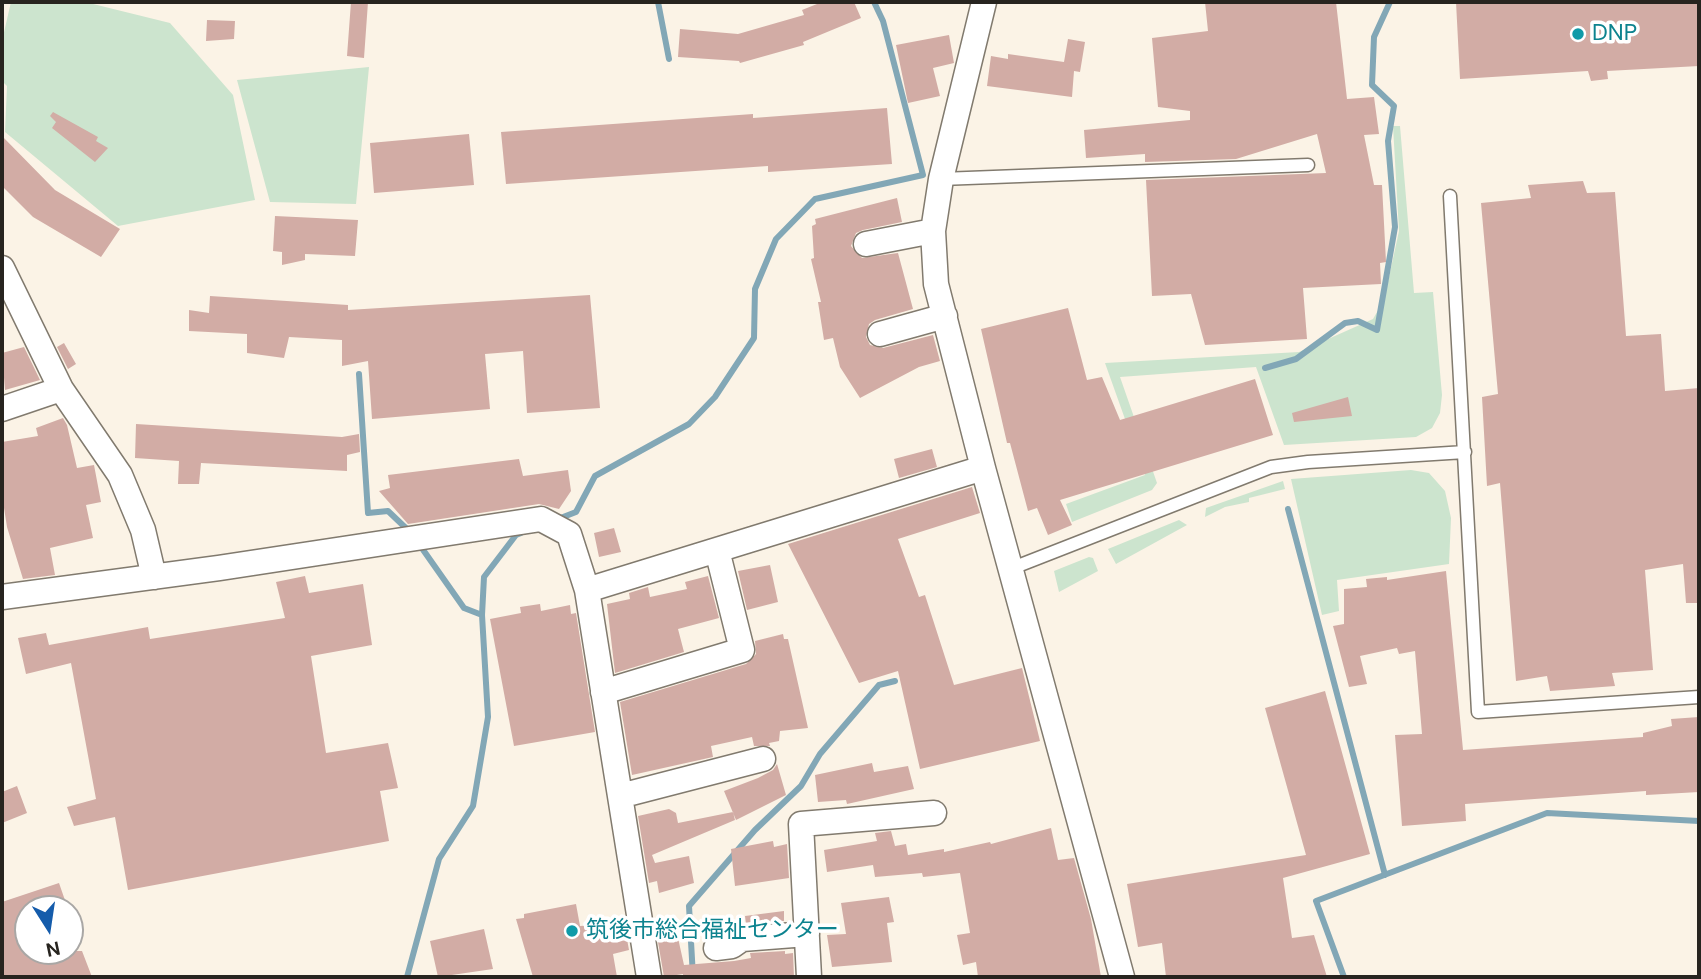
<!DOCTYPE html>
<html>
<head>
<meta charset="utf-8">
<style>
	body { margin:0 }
	#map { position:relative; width:1701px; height:979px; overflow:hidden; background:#fbf3e6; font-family:"DM Sans",sans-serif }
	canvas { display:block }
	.frame { position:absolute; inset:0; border:4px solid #27241f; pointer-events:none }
	.north { position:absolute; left:14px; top:895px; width:70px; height:70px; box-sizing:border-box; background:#fff; border:2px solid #a9a7a5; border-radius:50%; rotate:168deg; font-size:19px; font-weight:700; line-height:28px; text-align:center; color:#27241f }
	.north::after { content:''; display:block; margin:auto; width:24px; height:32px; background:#155cab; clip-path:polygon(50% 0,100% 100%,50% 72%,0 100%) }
</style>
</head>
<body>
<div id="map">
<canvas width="1701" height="979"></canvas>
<div class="frame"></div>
<div class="north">N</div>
</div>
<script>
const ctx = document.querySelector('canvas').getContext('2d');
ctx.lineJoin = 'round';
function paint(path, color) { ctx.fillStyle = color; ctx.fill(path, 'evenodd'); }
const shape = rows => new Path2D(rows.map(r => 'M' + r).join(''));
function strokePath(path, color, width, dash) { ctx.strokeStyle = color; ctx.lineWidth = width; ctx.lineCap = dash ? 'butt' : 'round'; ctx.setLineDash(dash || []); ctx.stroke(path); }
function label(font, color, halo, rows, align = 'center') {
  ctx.font = font + ' "DM Sans","Noto Sans JP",sans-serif'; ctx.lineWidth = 7; ctx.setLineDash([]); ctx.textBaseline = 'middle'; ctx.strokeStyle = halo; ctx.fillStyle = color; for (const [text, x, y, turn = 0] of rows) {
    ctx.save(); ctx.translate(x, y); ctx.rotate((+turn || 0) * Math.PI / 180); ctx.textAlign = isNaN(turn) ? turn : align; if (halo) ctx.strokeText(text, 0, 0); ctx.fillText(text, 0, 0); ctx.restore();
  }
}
const green = shape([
	[11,2,85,2,170,23,233,95,255,200,118,226,5,132,7,86,2,81,2,41],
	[369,67,356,204,270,202,237,80],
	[1393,126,1400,126,1414,293,1433,292,1442,395,1440,413,1432,428,1416,437,1284,445,1256,367,1120,377,1157,483,1152,490,1072,522,1066,504,1145,475,1105,363,1299,352,1373,319,1384,300,1399,231],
	[1411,470,1429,473,1445,491,1451,518,1449,564,1337,580,1339,611,1322,615,1291,479],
	[1283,481,1285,489,1249,498,1249,502,1225,507,1205,517,1206,508],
	[1179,520,1187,525,1116,564,1108,549],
	[1089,557,1093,558,1098,571,1059,592,1054,571]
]);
const stream = shape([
	[658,2,669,59],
	[1265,368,1296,359,1345,323,1358,321,1377,330,1395,227,1388,141,1394,106,1372,85,1374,37,1390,2],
	[359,374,368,513,388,511,410,532],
	[1288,509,1385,875],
	[558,519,576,512,595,476,689,424,715,397,754,338,755,289,776,239,815,199,923,175,883,21,874,2],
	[419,544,464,608,482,615],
	[407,977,439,859,473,806,488,717,482,615,484,577,516,535,521,533],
	[693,977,689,906,755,830,801,786,820,754,879,685,895,681],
	[1344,977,1316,901,1547,813,1699,821]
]);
const building = shape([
	[351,2,368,2,364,58,347,56],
	[822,2,854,2,861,18,803,42,804,45,740,63,739,61,678,57,680,29,738,34,804,15,802,10],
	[1205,2,1336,2,1347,99,1374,97,1379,134,1364,135,1374,185,1382,185,1386,262,1380,263,1381,284,1303,288,1307,339,1205,345,1191,294,1152,296,1146,180,1326,173,1317,134,1236,159,1145,162,1145,154,1086,158,1084,130,1190,120,1190,111,1158,107,1152,38,1208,31],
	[1456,2,1699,2,1699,66,1607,71,1608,79,1591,81,1588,71,1460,79],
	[207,20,235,21,234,39,206,41],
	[949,35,954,63,933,68,940,96,908,103,896,45],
	[1068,39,1085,42,1080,72,1074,71,1072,97,987,86,991,56,1008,59,1008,54,1064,62],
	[887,108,892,164,768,172,768,166,506,184,501,132,753,114,753,118],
	[53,112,98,137,96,141,108,148,95,162,52,128,56,122,50,116],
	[469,134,474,185,374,193,370,143],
	[2,136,55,190,120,229,101,257,33,217,2,186],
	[1583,181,1587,193,1615,192,1626,336,1661,334,1665,391,1699,388,1699,603,1686,603,1683,564,1645,570,1653,670,1612,673,1615,686,1550,691,1547,676,1516,681,1500,483,1487,486,1482,397,1498,394,1481,203,1531,198,1528,185],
	[897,198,902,222,863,230,856,233,851,246,862,258,898,253,913,309,875,320,869,324,866,337,870,345,883,348,933,335,940,361,919,367,860,398,840,367,833,338,824,340,818,302,821,302,811,259,814,258,812,226,816,224,815,219],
	[275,216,358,220,355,256,305,254,305,260,282,265,282,252,273,251],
	[590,295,600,408,527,413,523,351,485,354,490,409,372,419,368,361,342,366,342,340,289,337,284,358,247,353,247,334,189,331,189,310,209,313,210,296,348,305,348,310],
	[1068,308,1087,380,1102,377,1120,420,1255,379,1273,435,1060,500,1072,525,1048,535,1037,508,1028,511,1010,443,1007,443,981,329],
	[64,343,76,364,68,369,57,347],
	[24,347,40,380,5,390,2,353],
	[1348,397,1352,416,1294,422,1292,413],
	[63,418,67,425,77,468,94,465,101,502,86,505,93,538,50,548,55,575,23,579,7,527,2,495,2,442,38,436,36,428],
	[136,424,342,437,359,434,360,452,347,455,347,471,201,463,199,484,178,484,179,461,135,458],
	[932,449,937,467,899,478,894,459],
	[519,459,523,476,568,470,571,491,559,509,539,504,408,524,379,491,390,488,388,475],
	[972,487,980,513,898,539,919,597,925,595,954,685,1022,668,1040,741,920,769,898,671,859,683,788,544],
	[614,528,621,552,599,557,594,533],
	[770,565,778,602,747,610,738,571],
	[1446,571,1463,750,1643,737,1643,733,1672,726,1671,719,1699,717,1699,792,1646,795,1646,791,1465,804,1466,821,1402,826,1395,735,1422,734,1415,651,1399,654,1397,648,1360,656,1367,684,1349,687,1333,626,1344,624,1344,589,1367,587,1366,579,1387,577,1387,580],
	[305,576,309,593,363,584,372,645,311,656,326,753,388,743,398,788,380,791,389,841,128,890,115,817,74,826,67,807,96,799,71,663,26,674,18,638,46,633,49,645,148,627,150,639,285,618,276,582],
	[708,576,719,618,678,629,684,652,615,673,607,604,630,599,629,593,648,587,650,597,687,589,685,582],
	[540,604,541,611,570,605,571,614,576,613,595,732,514,746,490,619,521,613,520,607],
	[783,634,784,639,788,639,808,728,780,731,779,741,769,743,770,746,754,746,752,737,711,746,713,757,632,775,620,702,746,664,756,654,755,641],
	[1325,691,1370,854,1283,878,1292,938,1314,935,1327,977,1166,977,1162,943,1138,947,1127,884,1306,855,1265,708],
	[872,763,874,772,908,766,914,789,847,804,846,800,818,802,815,775],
	[777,764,786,795,736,820,724,791,758,778,773,770],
	[17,786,27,813,2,823,2,792],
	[669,809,676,813,678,823,733,812,735,820,652,855,655,863,689,856,694,883,659,893,657,881,649,883,638,816],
	[1051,828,1058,860,1074,858,1091,919,1101,977,978,977,976,962,963,965,957,935,970,933,960,873,923,877,922,873,875,877,873,865,827,872,824,850,877,841,875,833,891,831,895,846,906,844,908,855,944,849,944,852,990,842,991,844],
	[773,841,774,847,787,844,789,878,735,886,731,849],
	[59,883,68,909,28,909,28,951,82,951,92,977,2,977,2,902],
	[889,897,894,922,887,923,892,962,832,967,827,935,846,934,841,903],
	[576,904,580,926,624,923,629,950,613,954,617,977,533,977,516,919,524,918,524,914],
	[784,911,784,921,746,924,745,916],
	[484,929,493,969,438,977,430,941],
	[678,938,684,965,734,961,751,958,750,953,785,951,785,954,793,953,794,977,683,977,683,974,664,977,658,942]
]);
const service = shape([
	[941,179,1308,165],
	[1450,196,1478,712,1699,697],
	[1010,569,1271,467,1308,462,1465,452]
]);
const minor = shape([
	[984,2,941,179,933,231,936,284,983,468,1122,977],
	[866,244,933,231],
	[2,268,61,389,120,475,143,530,154,577],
	[880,334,945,316],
	[2,409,61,389],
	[587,590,983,468],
	[2,597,219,568,541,519,569,534,587,590,649,977],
	[603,692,742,650,717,550],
	[620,796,763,759],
	[716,948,732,946,742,939,807,934],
	[809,977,801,824,934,813]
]);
const markers = [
	[1578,34,7,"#0f9aa8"],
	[572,931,7,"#0f9aa8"]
];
const cultureNames = [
	["DNP",1592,34],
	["筑後市総合福祉センター",586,931]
];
paint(green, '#cce4ce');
strokePath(stream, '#82a7b6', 6);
paint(building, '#d2aca5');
strokePath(service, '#817a6e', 15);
strokePath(minor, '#817a6e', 27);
strokePath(service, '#fff', 12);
strokePath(minor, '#fff', 24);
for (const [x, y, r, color] of markers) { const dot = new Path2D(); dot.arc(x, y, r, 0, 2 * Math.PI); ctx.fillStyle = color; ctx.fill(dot); strokePath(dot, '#fff', 2.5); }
label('23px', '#0d838f', '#fff', cultureNames, 'left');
</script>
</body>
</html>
